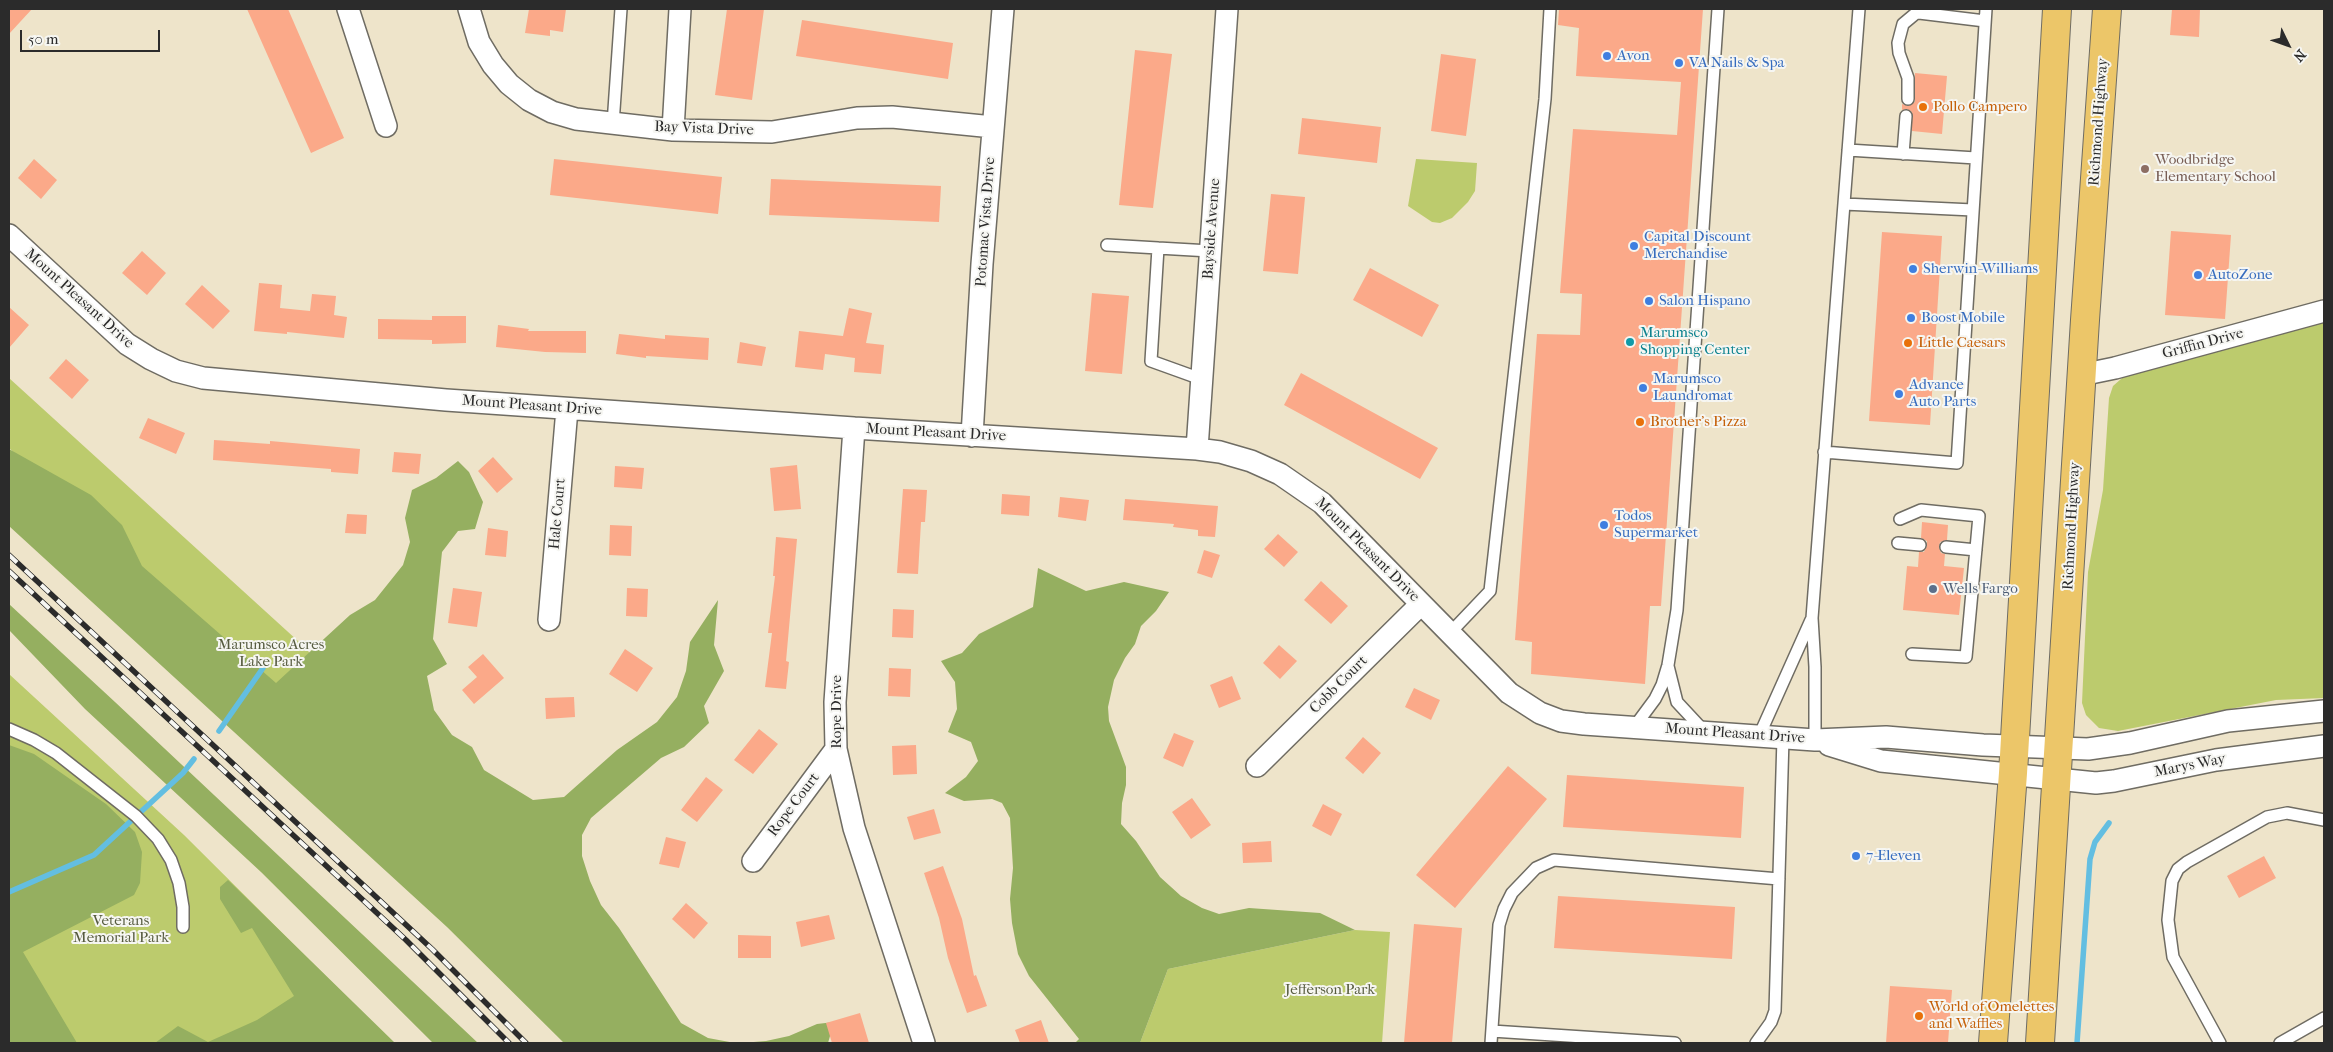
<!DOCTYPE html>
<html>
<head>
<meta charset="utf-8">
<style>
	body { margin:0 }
	#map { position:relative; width:2333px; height:1052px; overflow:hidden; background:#eee4ca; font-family:"IM FELL French Canon",serif }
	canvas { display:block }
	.frame { position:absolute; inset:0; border:10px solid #2b2b2b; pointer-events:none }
	.north { position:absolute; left:2263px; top:20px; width:50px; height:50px; -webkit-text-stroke:4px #f6f6f2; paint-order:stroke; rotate:132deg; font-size:14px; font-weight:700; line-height:20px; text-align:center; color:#2b2b2b }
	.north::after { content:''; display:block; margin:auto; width:18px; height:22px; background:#2b2b2b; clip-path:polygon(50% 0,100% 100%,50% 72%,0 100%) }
	.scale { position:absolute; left:20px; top:30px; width:140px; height:22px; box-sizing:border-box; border:2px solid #2b2b2b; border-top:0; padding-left:6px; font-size:15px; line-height:18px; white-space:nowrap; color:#2b2b2b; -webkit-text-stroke:4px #f6f6f2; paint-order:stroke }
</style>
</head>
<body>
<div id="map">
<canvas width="2333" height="1052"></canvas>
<div class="frame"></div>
<div class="north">N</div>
<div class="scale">50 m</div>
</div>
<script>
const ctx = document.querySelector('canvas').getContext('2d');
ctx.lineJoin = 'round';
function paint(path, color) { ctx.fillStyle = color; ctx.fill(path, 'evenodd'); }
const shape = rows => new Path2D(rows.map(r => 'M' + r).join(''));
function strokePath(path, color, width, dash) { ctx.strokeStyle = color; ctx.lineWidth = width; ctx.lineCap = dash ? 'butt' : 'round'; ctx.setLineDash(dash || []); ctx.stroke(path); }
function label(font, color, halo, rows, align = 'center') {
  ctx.font = font + ' "IM FELL French Canon",serif'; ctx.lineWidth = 4; ctx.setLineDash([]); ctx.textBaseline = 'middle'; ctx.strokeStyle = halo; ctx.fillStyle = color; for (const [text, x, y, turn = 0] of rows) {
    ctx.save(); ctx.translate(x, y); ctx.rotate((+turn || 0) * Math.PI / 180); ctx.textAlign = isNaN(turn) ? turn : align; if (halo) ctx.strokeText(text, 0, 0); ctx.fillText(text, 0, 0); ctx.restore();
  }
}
const green = shape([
	[1416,159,1477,163,1475,191,1468,202,1452,218,1440,223,1432,222,1408,206],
	[2324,321,2324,698,2276,700,2118,731,2099,728,2086,715,2082,703,2088,572,2103,490,2109,398,2113,386,2129,372],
	[9,378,298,641,681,1028,266,686,9,448],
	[9,674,184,835,393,1043,9,1043],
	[1355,930,1390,932,1382,1043,1140,1043,1168,969]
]);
const forest = shape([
	[9,449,91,495,122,525,142,566,276,683,350,615,375,600,403,565,410,542,405,518,412,490,436,478,458,461,469,472,483,502,475,529,458,531,442,552,433,639,447,664,427,676,434,710,452,735,472,747,484,770,533,800,564,797,617,750,657,722,677,697,686,671,690,642,718,600,714,645,724,671,704,706,709,723,684,747,661,758,591,818,582,835,582,856,590,881,601,905,619,928,681,1023,708,1038,735,1043,564,1043,447,927,9,526],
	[1038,568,1086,591,1124,582,1169,592,1156,611,1141,626,1135,644,1125,658,1114,680,1108,707,1109,721,1126,767,1126,785,1122,803,1121,824,1136,841,1160,877,1181,896,1202,908,1219,914,1249,908,1320,913,1355,930,1168,969,1140,1043,1075,1043,1079,1039,1029,976,1018,954,1012,923,1010,899,1013,868,1010,818,1002,803,992,799,964,801,945,793,966,777,978,761,971,742,948,732,957,709,955,682,941,661,962,653,979,634,1033,607],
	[9,604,115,702,478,1043,433,1043,261,872,85,709,9,630],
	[9,745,34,754,106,804,135,832,142,852,140,883,134,895,23,952,77,1043,9,1043],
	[228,880,395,1043,155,1043,178,1026,208,1042,257,1020,294,996,252,928,241,933,220,899,220,887],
	[834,1022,828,1043,741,1043,766,1041,789,1036,817,1024]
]);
const stream = shape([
	[219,731,263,668],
	[9,892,94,855,183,773,194,759],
	[2077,1043,2090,859,2095,842,2109,823]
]);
const building = shape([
	[9,9,32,9,9,34],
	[247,9,288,9,344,138,311,153],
	[529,9,566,9,563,32,550,30,550,36,525,33],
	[727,9,764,9,752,100,715,95],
	[1559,9,1703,9,1661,606,1650,606,1645,684,1531,674,1532,642,1515,640,1537,334,1580,335,1582,294,1560,293,1573,129,1677,135,1681,82,1576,76,1579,28,1558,25],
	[2172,9,2200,9,2199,37,2170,35],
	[802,20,953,43,948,79,796,56],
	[1135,50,1172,54,1153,208,1119,205],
	[1441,54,1476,59,1466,136,1431,131],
	[1915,73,1947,76,1942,134,1912,131,1912,112,1907,109,1902,110,1902,104,1908,106,1915,102],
	[1302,118,1381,127,1377,163,1298,154],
	[34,159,57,180,41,199,18,178],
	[554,159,722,177,718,214,550,195],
	[771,179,941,186,939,222,769,215],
	[1271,194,1305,197,1298,274,1263,271],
	[2171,231,2231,235,2225,319,2165,315],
	[1882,232,1942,236,1930,425,1869,421],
	[142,251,166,273,147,295,122,273],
	[1370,268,1439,305,1422,337,1353,300],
	[259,283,282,285,280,308,310,311,312,294,336,296,334,315,347,317,344,338,287,332,287,334,254,331],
	[202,285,230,311,213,329,185,304],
	[1092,293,1129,296,1122,374,1085,371],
	[9,307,29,325,9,348],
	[849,308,872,313,866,343,884,345,881,374,854,372,855,358,825,354,823,370,795,367,799,331,843,336],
	[432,316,466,316,466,343,432,344,432,340,378,339,378,319,432,320],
	[498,325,529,329,528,331,586,331,586,353,545,352,496,347],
	[619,334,665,339,665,335,709,338,708,360,646,356,646,358,616,354],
	[740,342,766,347,762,366,737,363],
	[66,359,89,380,72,399,49,378],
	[1301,373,1438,448,1420,479,1284,405],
	[148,418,185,433,176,454,139,438],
	[214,440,270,444,270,441,360,449,358,474,331,472,331,469,213,460],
	[394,452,421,454,419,474,392,472],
	[493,457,513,479,497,493,478,471],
	[797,465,801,509,774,511,770,468],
	[615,466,644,468,642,489,614,487],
	[903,489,927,490,925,522,921,522,918,574,897,573],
	[1002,494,1030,496,1029,516,1001,514],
	[1060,497,1089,500,1086,521,1058,517],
	[1125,499,1218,506,1215,537,1198,536,1198,530,1173,527,1174,524,1123,520],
	[347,514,367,515,366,534,345,533],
	[1922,522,1948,525,1947,540,1940,542,1939,547,1941,553,1945,554,1944,566,1964,568,1959,615,1903,610,1907,566,1918,567,1919,552,1924,552,1927,546,1927,541,1921,538],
	[610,525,632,526,631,556,609,555],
	[488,528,508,531,506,557,485,555],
	[1278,534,1298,552,1284,567,1264,549],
	[776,537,797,539,786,661,789,662,786,689,765,687,772,633,768,633,775,576,773,576],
	[1204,550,1220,555,1212,578,1197,573],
	[1321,581,1348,606,1331,624,1304,600],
	[453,588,482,592,477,627,448,623],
	[627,588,648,589,647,617,626,616],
	[893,609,914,610,913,638,892,637],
	[1279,645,1297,661,1280,679,1263,663],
	[625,649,653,668,637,692,609,674],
	[483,654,504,678,474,704,462,690,477,677,468,667],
	[889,668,911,669,910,697,888,696],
	[1232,676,1241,699,1219,708,1210,685],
	[1414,688,1440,700,1431,720,1405,707],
	[574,697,575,717,546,719,545,698],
	[759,729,778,744,753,774,734,760],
	[1174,733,1194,741,1183,767,1163,758],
	[1363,737,1381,753,1363,774,1345,758],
	[916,745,917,774,893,775,892,746],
	[1508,766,1547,799,1455,908,1416,875],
	[1567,775,1744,787,1741,838,1563,827],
	[706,777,723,790,697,822,681,810],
	[1192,798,1211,825,1191,839,1172,812],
	[1323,804,1342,814,1331,836,1312,826],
	[934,809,941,833,914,840,907,817],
	[666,837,686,842,679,868,659,864],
	[1271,841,1272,862,1243,863,1242,843],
	[2264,856,2276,878,2239,898,2227,876],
	[943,866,962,919,974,976,976,975,987,1006,967,1013,948,958,939,918,924,873],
	[1558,896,1735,907,1732,959,1554,948],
	[686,903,708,923,694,939,672,919],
	[829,915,835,939,801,947,796,922],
	[1414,924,1462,928,1452,1043,1404,1043],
	[738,935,771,936,771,958,738,958],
	[1890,986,1952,990,1948,1043,1886,1043],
	[860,1013,869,1043,832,1043,826,1023],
	[1041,1020,1049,1043,1020,1043,1015,1030]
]);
const lane = shape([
	[1908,99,1908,78,1899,53,1898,43,1903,24,1915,14,1919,13,1985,21],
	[613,124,621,9],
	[1848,150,1976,158],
	[1903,154,1906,116],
	[1844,204,1973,210],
	[1107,245,1158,248],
	[1201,379,1151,361,1158,248,1210,251],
	[1824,452,1957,463,1986,9],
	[1900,519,1921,510,1979,516,1966,657,1912,654],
	[1898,543,1920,545],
	[1946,547,1976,550],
	[1450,633,1490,591,1545,99,1550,9],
	[1668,666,1677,702,1704,731],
	[1635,726,1655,699,1662,685,1668,665,1677,610,1718,9],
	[9,729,34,740,56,753,136,816,158,839,171,860,179,883,183,907,183,927],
	[1759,736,1811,620],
	[1815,740,1815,667,1812,618,1859,9],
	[1492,1031,1675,1043],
	[1491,1043,1499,925,1504,909,1512,893,1536,868,1554,860,1779,879],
	[1756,1043,1771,1022,1775,1011,1783,738],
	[2220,1043,2173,957,2168,920,2172,881,2178,869,2187,862,2267,817,2287,813,2324,820],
	[2280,1043,2324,1018]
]);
const street = shape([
	[348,9,386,126],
	[469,9,479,42,493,65,509,84,529,100,552,112,576,119,673,130,772,132,857,118,892,117,993,127],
	[673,130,680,9],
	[9,235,127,344,151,359,176,371,203,378,446,400,854,428,1197,449,1220,452,1251,461,1280,474,1322,503,1509,693,1540,713,1561,721,1584,724,1815,740,1886,737,1983,745,2088,749,2130,743,2228,721,2324,711],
	[2081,375,2115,368,2324,311],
	[854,428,835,702,836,749,854,828,924,1043],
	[972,436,982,264,1003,9],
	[1197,449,1227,9],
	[549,620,567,409],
	[1829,745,1881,761,2096,783,2114,781,2216,760,2324,746],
	[1257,766,1421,604],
	[753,861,836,749]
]);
const primary = shape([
	[1993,1043,2013,773,2057,9],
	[2040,1043,2085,320,2107,9]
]);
const rail = shape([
	[9,555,432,949,526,1043],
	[9,571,406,940,509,1043]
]);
const markers = [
	[1607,56,5,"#3f7fe0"],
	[1679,63,5,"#3f7fe0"],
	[1923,107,5,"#e8710a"],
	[2145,169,5,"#8d6e63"],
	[1634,246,5,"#3f7fe0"],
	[1913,269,5,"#3f7fe0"],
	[2198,275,5,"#3f7fe0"],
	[1649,301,5,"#3f7fe0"],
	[1911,318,5,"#3f7fe0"],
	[1630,342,5,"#0f9aa8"],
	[1908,343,5,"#e8710a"],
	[1643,388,5,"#3f7fe0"],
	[1899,394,5,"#3f7fe0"],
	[1640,422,5,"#e8710a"],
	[1604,525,5,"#3f7fe0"],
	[1933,589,5,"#5c6f8a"],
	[1856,856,5,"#3f7fe0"],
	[1919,1016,5,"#e8710a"]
];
const shopNames = [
	["Avon",1617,56],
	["VA Nails & Spa",1689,63],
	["Capital Discount",1644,237],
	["Merchandise",1644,254],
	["Sherwin-Williams",1923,269],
	["AutoZone",2208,275],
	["Salon Hispano",1659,301],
	["Boost Mobile",1921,318],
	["Marumsco",1653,379],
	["Laundromat",1653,396],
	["Advance",1909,385],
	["Auto Parts",1909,402],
	["Todos",1614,516],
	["Supermarket",1614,533],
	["7-Eleven",1866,856]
];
const foodNames = [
	["Pollo Campero",1933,107],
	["Little Caesars",1918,343],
	["Brother's Pizza",1650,422],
	["World of Omelettes",1929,1007],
	["and Waffles",1929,1024]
];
const streetNames = [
	["Richmond Highway",2099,122,-86],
	["Bay Vista Drive",704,129,2],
	["Potomac Vista Drive",986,222,-86],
	["Bayside Avenue",1212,229,-86],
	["Mount Pleasant Drive",79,299,42],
	["Griffin Drive",2203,344,-15],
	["Mount Pleasant Drive",532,406,4],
	["Mount Pleasant Drive",936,433,3],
	["Hale Court",558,514,-85],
	["Richmond Highway",2072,526,-87],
	["Mount Pleasant Drive",1367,550,45],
	["Cobb Court",1339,685,-45],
	["Rope Drive",837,712,-90],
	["Mount Pleasant Drive",1735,734,4],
	["Marys Way",2190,766,-11],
	["Rope Court",794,805,-53]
];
const educationNames = [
	["Woodbridge",2155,160],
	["Elementary School",2155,177]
];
const cultureNames = [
	["Marumsco",1640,333],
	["Shopping Center",1640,350]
];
const serviceNames = [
	["Wells Fargo",1943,589]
];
const parkNames = [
	["Marumsco Acres",271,645],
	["Lake Park",271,662],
	["Veterans",121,921],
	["Memorial Park",121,938],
	["Jefferson Park",1330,990]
];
paint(green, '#bccb6d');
paint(forest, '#95af60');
strokePath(stream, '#63bee1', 5.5);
paint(building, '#fba989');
strokePath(lane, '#6f6c63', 14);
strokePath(street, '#6f6c63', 24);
strokePath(primary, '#6f6c63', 30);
strokePath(lane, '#fff', 11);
strokePath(street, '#fff', 21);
strokePath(primary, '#ecc669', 28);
strokePath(rail, '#2b2b2b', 5.5);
strokePath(rail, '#f6f6f2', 4, [11]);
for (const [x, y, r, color] of markers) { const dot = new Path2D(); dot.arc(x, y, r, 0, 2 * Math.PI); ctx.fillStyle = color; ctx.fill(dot); strokePath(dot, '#f6f6f2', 2); }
label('15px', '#366cbe', '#f6f6f2', shopNames, 'left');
label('15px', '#c56008', '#f6f6f2', foodNames, 'left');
label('15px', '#2b2b2b', '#f6f6f2', streetNames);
label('15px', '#785e54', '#f6f6f2', educationNames, 'left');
label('15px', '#0d838f', '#f6f6f2', cultureNames, 'left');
label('15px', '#4e5e75', '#f6f6f2', serviceNames, 'left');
label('15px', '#565b3f', '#f6f6f2', parkNames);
</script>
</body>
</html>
